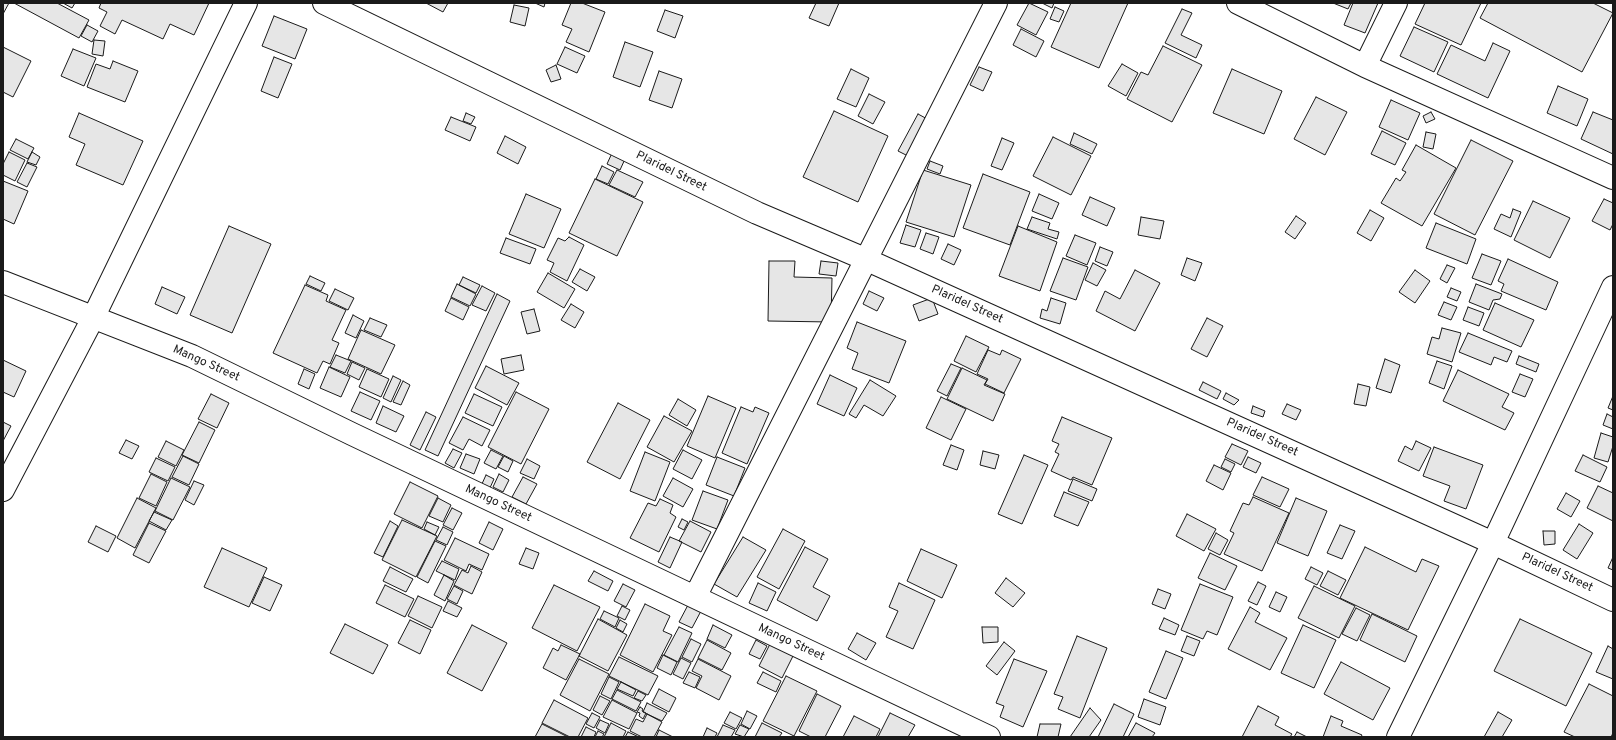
<!DOCTYPE html>
<html>
<head>
<meta charset="utf-8">
<style>
	body { margin:0 }
	#map { position:relative; width:1616px; height:740px; overflow:hidden; background:#fff; font-family:Overpass,sans-serif }
	canvas { display:block }
	.frame { position:absolute; inset:0; border:4px solid #1a1a1a; pointer-events:none }
</style>
</head>
<body>
<div id="map">
<canvas width="1616" height="740"></canvas>
<div class="frame"></div>
</div>
<script>
const ctx = document.querySelector('canvas').getContext('2d');
ctx.lineJoin = 'round';
function paint(path, color) { ctx.fillStyle = color; ctx.fill(path, 'evenodd'); }
const shape = rows => new Path2D(rows.map(r => 'M' + r).join(''));
function strokePath(path, color, width, dash) { ctx.strokeStyle = color; ctx.lineWidth = width; ctx.lineCap = dash ? 'butt' : 'round'; ctx.setLineDash(dash || []); ctx.stroke(path); }
function label(font, color, halo, rows, align = 'center') {
  ctx.font = font + ' Overpass,sans-serif'; ctx.lineWidth = 3; ctx.setLineDash([]); ctx.textBaseline = 'middle'; ctx.strokeStyle = halo; ctx.fillStyle = color; for (const [text, x, y, turn = 0] of rows) {
    ctx.save(); ctx.translate(x, y); ctx.rotate((+turn || 0) * Math.PI / 180); ctx.textAlign = isNaN(turn) ? turn : align; if (halo) ctx.strokeText(text, 0, 0); ctx.fillText(text, 0, 0); ctx.restore();
  }
}
const building = shape([
	[3,3,9,3,3,14,3,3],
	[14,3,57,3,89,20,79,38,14,3],
	[63,3,75,3,72,8,63,3],
	[101,3,209,3,194,35,170,24,163,39,122,20,115,34,100,26,107,12,99,8,101,3],
	[426,3,448,3,443,12,426,3],
	[535,3,545,3,544,7,535,3],
	[571,3,582,3,605,12,589,52,566,42,572,29,562,25,571,3],
	[816,3,839,3,829,26,809,18,816,3],
	[1029,3,1048,12,1036,35,1017,25,1029,3],
	[1042,3,1054,3,1052,8,1042,3],
	[1071,3,1128,3,1099,68,1051,47,1071,3],
	[1333,3,1351,3,1348,9,1333,3],
	[1353,3,1378,3,1365,33,1344,25,1353,3],
	[1425,3,1481,3,1461,45,1415,24,1425,3],
	[1488,3,1593,3,1613,13,1582,72,1480,18,1488,3],
	[514,5,529,8,525,26,510,22,514,5],
	[1055,7,1064,11,1059,22,1050,19,1055,7],
	[1182,9,1192,13,1181,35,1202,45,1196,58,1165,43,1182,9],
	[665,10,683,16,675,38,657,31,665,10],
	[274,16,307,29,295,59,262,46,274,16],
	[87,25,98,31,92,42,81,36,87,25],
	[1414,27,1448,42,1434,72,1400,56,1414,27],
	[1021,29,1044,41,1036,57,1013,45,1021,29],
	[94,40,105,41,103,56,92,54,94,40],
	[625,42,653,52,640,87,613,77,625,42],
	[1493,43,1510,51,1488,98,1437,74,1451,45,1485,61,1493,43],
	[1163,46,1202,65,1172,122,1127,99,1141,72,1148,75,1163,46],
	[3,47,31,61,13,97,3,92,3,47],
	[565,47,585,56,577,73,557,64,565,47],
	[73,49,96,58,84,86,61,76,73,49],
	[274,57,292,64,278,98,261,91,274,57],
	[113,61,138,71,125,102,87,87,96,64,110,69,113,61],
	[1122,64,1138,73,1126,96,1108,86,1122,64],
	[556,65,561,79,551,82,546,70,556,65],
	[979,67,992,72,983,91,970,85,979,67],
	[851,69,869,78,856,107,837,99,851,69],
	[1232,69,1282,91,1264,134,1213,113,1232,69],
	[659,71,682,79,672,108,649,100,659,71],
	[1558,86,1588,99,1577,126,1547,113,1558,86],
	[869,94,885,102,873,124,858,116,869,94],
	[1316,97,1347,112,1325,155,1294,139,1316,97],
	[1391,100,1420,113,1408,140,1379,127,1391,100],
	[834,111,888,136,858,202,803,177,834,111],
	[1431,112,1435,119,1426,123,1423,116,1431,112],
	[1593,112,1613,120,1613,154,1581,139,1593,112],
	[79,113,143,141,123,185,76,165,85,144,69,137,79,113],
	[466,113,475,117,471,124,463,121,466,113],
	[918,114,931,121,912,158,898,151,918,114],
	[451,117,476,127,470,141,445,130,451,117],
	[1382,131,1406,143,1395,165,1371,154,1382,131],
	[1426,132,1436,134,1433,149,1423,147,1426,132],
	[1074,133,1097,144,1092,154,1070,144,1074,133],
	[505,136,526,147,518,164,497,153,505,136],
	[1053,137,1091,156,1071,195,1033,176,1053,137],
	[1002,138,1014,143,1002,170,991,166,1002,138],
	[16,139,34,148,28,159,10,150,16,139],
	[1471,140,1513,161,1475,235,1434,214,1471,140],
	[1416,145,1456,168,1422,226,1381,203,1396,178,1400,181,1406,172,1402,170,1416,145],
	[9,152,25,160,15,181,3,175,3,164,9,152],
	[32,152,40,157,36,165,27,162,32,152],
	[612,153,625,159,620,170,607,164,612,153],
	[930,161,943,166,940,174,927,169,930,161],
	[27,163,37,167,27,187,17,182,27,163],
	[602,166,614,172,608,184,596,179,602,166],
	[617,170,643,182,635,197,609,185,617,170],
	[923,170,971,185,954,237,906,222,923,170],
	[983,174,1030,192,1010,245,963,228,983,174],
	[595,179,643,202,617,256,569,233,595,179],
	[3,181,28,191,14,224,3,219,3,181],
	[526,194,561,209,544,248,509,234,526,194],
	[1039,194,1059,203,1052,219,1032,211,1039,194],
	[1090,197,1115,208,1107,226,1082,215,1090,197],
	[1604,199,1613,203,1613,224,1610,230,1592,221,1604,199],
	[1533,201,1570,218,1550,258,1514,240,1533,201],
	[1513,209,1521,212,1511,237,1494,229,1501,214,1510,218,1513,209],
	[1370,210,1384,218,1371,241,1357,233,1370,210],
	[1296,216,1306,223,1295,239,1285,232,1296,216],
	[1032,217,1050,223,1048,229,1059,232,1057,239,1027,229,1032,217],
	[1141,217,1164,221,1160,239,1138,235,1141,217],
	[1436,223,1476,239,1467,264,1426,248,1436,223],
	[906,225,921,230,915,247,900,243,906,225],
	[229,226,271,244,232,333,190,315,229,226],
	[1018,226,1057,242,1040,291,999,276,1018,226],
	[926,233,939,237,933,254,920,249,926,233],
	[1075,235,1096,243,1087,265,1066,256,1075,235],
	[569,237,584,245,567,281,550,272,554,263,547,260,558,238,565,241,569,237],
	[506,238,536,249,530,264,500,253,506,238],
	[948,244,961,250,954,265,941,259,948,244],
	[1100,247,1113,252,1107,266,1095,261,1100,247],
	[1482,254,1501,261,1491,285,1472,278,1482,254],
	[1063,258,1088,267,1076,300,1050,291,1063,258],
	[1187,258,1202,263,1195,281,1181,275,1187,258],
	[1508,259,1558,282,1546,310,1501,291,1504,284,1498,281,1508,259],
	[769,261,795,261,794,277,832,278,831,322,768,321,769,261],
	[821,261,838,263,836,276,819,274,821,261],
	[1093,263,1106,270,1097,286,1085,280,1093,263],
	[1447,265,1455,268,1447,283,1440,279,1447,265],
	[580,269,595,277,587,291,572,282,580,269],
	[1135,270,1160,283,1135,331,1096,311,1105,291,1120,299,1135,270],
	[1415,270,1430,281,1415,303,1399,292,1415,270],
	[548,273,575,289,564,308,537,292,548,273],
	[310,276,325,283,321,291,306,284,310,276],
	[463,277,480,285,476,293,459,285,463,277],
	[457,284,476,294,470,306,451,297,457,284],
	[1476,284,1502,294,1500,299,1493,300,1489,310,1469,302,1476,284],
	[305,285,328,295,326,301,346,310,332,340,339,343,330,364,323,361,317,373,273,353,305,285],
	[482,286,495,293,486,311,472,305,482,286],
	[162,287,185,297,177,314,155,304,162,287],
	[1451,288,1461,292,1457,301,1447,297,1451,288],
	[335,289,354,298,348,310,329,301,335,289],
	[869,291,884,298,877,311,863,304,869,291],
	[497,294,510,301,438,456,425,450,497,294],
	[451,298,469,307,463,320,445,311,451,298],
	[932,298,938,314,919,321,913,305,932,298],
	[1051,298,1066,303,1060,324,1040,318,1042,309,1047,311,1051,298],
	[1444,302,1457,307,1451,320,1438,315,1444,302],
	[1495,303,1534,320,1521,347,1483,330,1495,303],
	[571,304,584,312,575,328,561,320,571,304],
	[1468,307,1484,313,1479,326,1463,320,1468,307],
	[534,309,540,331,527,334,521,312,534,309],
	[353,315,364,321,356,338,345,333,353,315],
	[370,318,387,325,381,337,364,330,370,318],
	[1207,318,1223,326,1207,357,1191,349,1207,318],
	[857,322,906,341,889,383,852,369,858,353,847,348,857,322],
	[1442,328,1461,333,1452,362,1427,354,1432,337,1439,339,1442,328],
	[361,330,395,345,381,374,348,359,361,330],
	[1468,333,1512,351,1507,362,1494,357,1491,365,1459,352,1468,333],
	[966,336,989,347,976,372,954,361,966,336],
	[988,350,1000,355,1002,350,1021,359,1004,393,985,384,988,379,977,374,988,350],
	[336,355,351,361,345,373,330,367,336,355],
	[521,355,524,370,504,374,501,359,521,355],
	[1519,356,1539,364,1536,372,1516,364,1519,356],
	[1385,359,1400,365,1391,393,1376,388,1385,359],
	[3,360,26,371,14,397,3,392,3,360],
	[1437,361,1452,366,1444,389,1429,383,1437,361],
	[352,362,365,368,359,380,347,374,352,362],
	[951,364,961,368,947,396,937,391,951,364],
	[486,366,519,383,507,405,475,388,486,366],
	[329,367,350,377,341,397,320,388,329,367],
	[962,368,987,380,984,385,1005,394,993,421,947,399,962,368],
	[304,369,315,374,309,389,298,384,304,369],
	[367,369,389,379,381,397,359,387,367,369],
	[1458,370,1509,394,1502,407,1514,413,1505,430,1443,401,1458,370],
	[1520,374,1533,379,1525,397,1512,392,1520,374],
	[830,375,857,388,844,416,817,404,830,375],
	[393,376,401,380,391,402,383,398,393,376],
	[870,380,896,396,883,416,864,405,856,418,849,414,870,380],
	[403,381,410,385,401,405,393,402,403,381],
	[1203,382,1221,391,1217,399,1199,390,1203,382],
	[1358,384,1370,387,1366,406,1354,404,1358,384],
	[360,392,380,401,371,420,351,411,360,392],
	[516,392,549,409,521,464,488,447,516,392],
	[1226,393,1239,400,1234,405,1223,399,1226,393],
	[211,394,229,403,217,428,198,419,211,394],
	[474,394,502,407,493,426,465,413,474,394],
	[708,396,736,408,715,458,687,446,708,396],
	[1613,396,1613,410,1608,408,1613,396],
	[941,397,966,409,951,440,926,428,941,397],
	[678,399,696,410,687,426,669,415,678,399],
	[618,403,650,420,620,479,587,462,618,403],
	[1287,404,1301,410,1296,420,1282,414,1287,404],
	[383,406,404,416,396,432,376,423,383,406],
	[1253,406,1265,411,1263,417,1251,413,1253,406],
	[741,407,753,412,755,407,769,413,747,464,722,453,741,407],
	[426,412,436,417,420,450,410,445,426,412],
	[1607,414,1613,417,1613,429,1603,425,1607,414],
	[664,416,692,431,674,462,647,447,664,416],
	[463,417,490,430,482,446,469,439,463,450,449,443,463,417],
	[1062,417,1112,438,1092,485,1073,477,1071,480,1051,471,1059,454,1055,452,1059,444,1052,441,1062,417],
	[3,422,11,426,3,441,3,422],
	[199,422,215,430,199,463,182,455,199,422],
	[1601,433,1613,437,1613,446,1608,462,1594,458,1601,433],
	[126,440,139,446,132,459,119,453,126,440],
	[166,441,184,450,176,466,158,457,166,441],
	[1416,441,1431,448,1419,471,1398,461,1405,446,1412,450,1416,441],
	[1232,444,1248,451,1241,465,1225,457,1232,444],
	[951,445,964,450,957,470,943,465,951,445],
	[1434,447,1483,465,1466,509,1444,501,1450,486,1423,476,1434,447],
	[453,449,462,453,454,468,445,463,453,449],
	[491,450,503,456,496,469,484,463,491,450],
	[683,450,702,460,692,479,673,469,683,450],
	[983,451,999,455,995,469,980,465,983,451],
	[645,452,670,462,655,501,630,491,645,452],
	[466,454,480,459,474,474,460,468,466,454],
	[1024,455,1048,465,1022,524,998,514,1024,455],
	[1583,455,1607,467,1600,482,1575,471,1583,455],
	[183,456,199,464,189,485,172,477,183,456],
	[504,456,513,461,508,472,498,467,504,456],
	[717,457,745,468,734,496,706,485,717,457],
	[1248,457,1261,463,1256,473,1243,467,1248,457],
	[156,458,175,467,168,481,149,472,156,458],
	[527,459,540,466,534,479,520,473,527,459],
	[1225,459,1235,464,1231,472,1221,467,1225,459],
	[1214,465,1231,473,1223,490,1206,481,1214,465],
	[151,474,167,482,156,506,139,498,151,474],
	[499,474,509,480,503,492,493,487,499,474],
	[486,475,494,479,489,490,481,486,486,475],
	[523,477,537,484,526,504,512,497,523,477],
	[1262,477,1289,489,1280,507,1253,495,1262,477],
	[171,478,190,487,173,520,155,511,171,478],
	[673,478,693,489,683,507,663,496,673,478],
	[1073,479,1097,489,1092,501,1068,491,1073,479],
	[194,481,204,485,194,505,185,500,194,481],
	[410,482,438,496,422,528,394,514,410,482],
	[1598,486,1613,493,1613,521,1587,508,1598,486],
	[703,491,728,500,717,529,692,520,703,491],
	[1064,492,1089,502,1078,526,1054,516,1064,492],
	[1566,493,1580,501,1571,517,1557,509,1566,493],
	[1253,497,1289,513,1262,571,1224,554,1234,533,1230,531,1243,503,1249,505,1253,497],
	[137,498,156,508,135,548,117,538,137,498],
	[438,498,451,505,443,522,429,516,438,498],
	[1296,498,1327,511,1308,556,1277,543,1296,498],
	[660,499,673,505,670,513,676,517,659,552,630,538,648,503,656,506,660,499],
	[452,508,462,513,453,530,443,525,452,508],
	[154,512,172,520,166,530,149,521,154,512],
	[1187,514,1216,529,1204,551,1176,536,1187,514],
	[682,519,688,522,684,530,678,527,682,519],
	[402,520,437,536,416,577,382,560,402,520],
	[390,521,398,526,383,557,374,553,390,521],
	[690,521,711,532,701,552,679,541,690,521],
	[427,522,439,527,435,535,424,529,427,522],
	[489,522,503,529,493,550,479,543,489,522],
	[149,523,166,531,149,563,133,555,149,523],
	[1579,524,1593,533,1577,559,1563,550,1579,524],
	[1340,525,1355,531,1342,559,1327,553,1340,525],
	[96,526,116,536,108,552,88,542,96,526],
	[443,527,453,532,447,545,436,540,443,527],
	[783,529,805,541,779,589,757,577,783,529],
	[1543,531,1555,531,1555,544,1544,545,1543,531],
	[1216,533,1228,540,1220,555,1208,549,1216,533],
	[670,537,682,542,670,568,658,562,670,537],
	[743,537,766,550,737,597,714,584,743,537],
	[455,538,489,554,482,570,469,564,466,571,444,560,455,538],
	[435,541,446,546,428,583,417,577,435,541],
	[805,547,828,559,813,587,830,596,817,621,777,600,805,547],
	[1365,547,1416,572,1422,559,1439,566,1408,630,1340,598,1365,547],
	[222,548,267,568,249,607,204,587,222,548],
	[526,548,539,553,533,569,519,564,526,548],
	[921,549,957,565,942,598,907,581,921,549],
	[1210,553,1237,566,1225,590,1198,578,1210,553],
	[1613,557,1613,570,1608,568,1613,557],
	[442,561,459,569,455,580,436,571,442,561],
	[471,566,482,572,472,594,454,585,462,570,468,573,471,566],
	[390,567,413,579,406,592,383,581,390,567],
	[1311,567,1323,573,1317,585,1305,579,1311,567],
	[594,571,613,581,608,591,588,581,594,571],
	[1328,571,1346,580,1338,595,1320,586,1328,571],
	[444,575,454,581,445,601,434,595,444,575],
	[264,577,282,585,270,611,252,603,264,577],
	[1006,578,1025,593,1013,607,995,593,1006,578],
	[1258,582,1266,586,1257,605,1248,601,1258,582],
	[758,583,776,592,767,611,749,603,758,583],
	[899,583,935,600,913,649,886,637,898,611,889,607,899,583],
	[623,584,635,590,626,607,614,601,623,584],
	[1200,584,1233,597,1217,635,1207,631,1203,639,1181,630,1200,584],
	[385,585,414,599,405,617,376,603,385,585],
	[554,585,600,607,577,651,532,628,554,585],
	[454,586,463,591,457,604,447,599,454,586],
	[1314,586,1355,606,1339,638,1298,618,1314,586],
	[1158,589,1171,594,1165,609,1152,604,1158,589],
	[1276,592,1287,597,1280,612,1269,607,1276,592],
	[418,596,442,607,432,628,408,616,418,596],
	[448,601,462,608,457,617,443,611,448,601],
	[645,604,670,616,663,631,672,635,653,672,620,655,645,604],
	[688,605,701,611,692,628,679,622,688,605],
	[622,606,630,610,625,620,617,616,622,606],
	[1250,607,1260,613,1255,622,1287,638,1270,670,1228,649,1250,607],
	[1356,608,1370,615,1357,641,1342,634,1356,608],
	[604,611,619,618,615,627,600,619,604,611],
	[1372,614,1417,636,1405,662,1360,640,1372,614],
	[1164,618,1179,625,1175,635,1159,629,1164,618],
	[598,619,627,635,608,671,579,656,598,619],
	[1520,619,1592,653,1566,706,1494,671,1520,619],
	[410,620,431,630,420,654,398,643,410,620],
	[620,620,627,624,623,632,616,628,620,620],
	[345,624,388,645,373,674,330,653,345,624],
	[472,625,507,643,482,691,447,673,472,625],
	[713,625,732,635,725,648,707,639,713,625],
	[1303,625,1336,640,1314,688,1281,673,1303,625],
	[679,627,692,633,678,662,664,655,679,627],
	[982,627,998,627,998,642,983,643,982,627],
	[857,633,876,643,866,660,848,649,857,633],
	[1077,636,1107,648,1080,718,1058,709,1063,697,1054,694,1077,636],
	[1187,636,1200,641,1194,656,1181,651,1187,636],
	[691,639,701,644,692,662,682,657,691,639],
	[707,640,731,653,722,670,698,658,707,640],
	[756,640,767,646,760,659,749,654,756,640],
	[1004,642,1015,651,997,675,986,666,1004,642],
	[770,644,793,656,782,678,759,666,770,644],
	[561,645,580,654,566,680,543,668,553,648,558,651,561,645],
	[1608,646,1613,649,1613,679,1596,672,1608,646],
	[1166,651,1183,658,1166,699,1149,692,1166,651],
	[663,655,677,662,671,675,657,668,663,655],
	[619,657,658,676,648,695,609,676,619,657],
	[681,658,691,663,683,679,673,674,681,658],
	[579,659,609,674,590,711,560,695,579,659],
	[698,659,731,676,719,700,696,688,702,676,692,671,698,659],
	[1014,659,1047,671,1023,727,1000,717,1004,706,996,703,1014,659],
	[1341,662,1390,688,1373,720,1324,694,1341,662],
	[689,672,700,677,695,688,683,683,689,672],
	[763,672,781,681,776,692,757,683,763,672],
	[786,676,817,691,794,736,763,721,786,676],
	[609,677,619,682,611,699,601,694,609,677],
	[621,682,636,690,633,696,617,689,621,682],
	[1589,684,1613,696,1613,733,1611,737,1575,737,1564,732,1589,684],
	[659,689,676,698,669,712,652,703,659,689],
	[617,690,641,702,636,711,612,699,617,690],
	[638,691,646,695,642,701,634,698,638,691],
	[817,694,841,706,825,737,811,737,799,731,817,694],
	[600,696,610,701,602,715,593,710,600,696],
	[1144,699,1166,707,1160,725,1138,717,1144,699],
	[554,700,588,718,578,737,570,737,542,723,554,700],
	[612,700,637,713,629,729,603,717,612,700],
	[647,703,667,713,662,721,643,712,647,703],
	[1114,704,1134,714,1123,737,1098,737,1114,704],
	[1258,706,1279,717,1275,725,1292,734,1290,737,1242,737,1258,706],
	[640,707,643,709,642,711,646,713,643,719,639,716,640,713,637,712,640,707],
	[1090,708,1101,720,1089,737,1070,737,1090,708],
	[747,711,757,716,750,729,741,724,747,711],
	[730,712,742,718,736,729,724,723,730,712],
	[1498,712,1512,720,1502,737,1484,737,1498,712],
	[592,713,600,717,594,728,586,724,592,713],
	[890,713,915,725,908,737,878,737,890,713],
	[647,714,662,722,654,737,642,737,630,731,636,719,643,722,647,714],
	[854,716,880,729,876,737,843,737,854,716],
	[1331,716,1343,721,1341,726,1362,735,1361,737,1323,737,1331,716],
	[600,720,609,724,605,733,596,728,600,720],
	[611,723,626,731,623,737,604,737,611,723],
	[762,723,782,733,779,737,755,737,762,723],
	[1136,723,1155,733,1152,737,1128,737,1136,723],
	[542,724,568,737,535,737,542,724],
	[1040,724,1061,724,1058,737,1037,737,1040,724],
	[723,725,735,730,731,737,717,737,723,725],
	[740,725,749,729,744,737,735,734,740,725],
	[586,727,596,732,594,737,581,737,586,727],
	[707,728,717,733,715,737,703,737,707,728],
	[659,730,673,737,656,737,659,730],
	[598,731,604,734,602,737,595,737,598,731],
	[628,732,639,737,625,737,628,732],
	[1297,732,1307,737,1294,737,1297,732]
]);
const minor = shape([
	[324,3,757,213,865,259,1493,543,1613,600],
	[1238,3,1365,66,1613,178],
	[1365,66,1396,3],
	[3,282,192,356,352,434,989,737],
	[3,490,93,318,246,3],
	[695,597,996,3]
]);
const secondary = shape([
	[1398,737,1493,543,1613,287]
]);
const streetNames = [
	["Plaridel Street",671,172,26],
	["Plaridel Street",967,305,24],
	["Mango Street",206,364,24],
	["Plaridel Street",1262,438,24],
	["Mango Street",498,504,25],
	["Plaridel Street",1557,573,25],
	["Mango Street",791,643,25]
];
paint(building, '#e6e6e6');
strokePath(building, '#1a1a1a', 1);
strokePath(minor, '#1a1a1a', 24);
strokePath(secondary, '#1a1a1a', 24);
strokePath(minor, '#fff', 22);
strokePath(secondary, '#fff', 22);
label('12px', '#1a1a1a', '#fff', streetNames);
</script>
</body>
</html>
